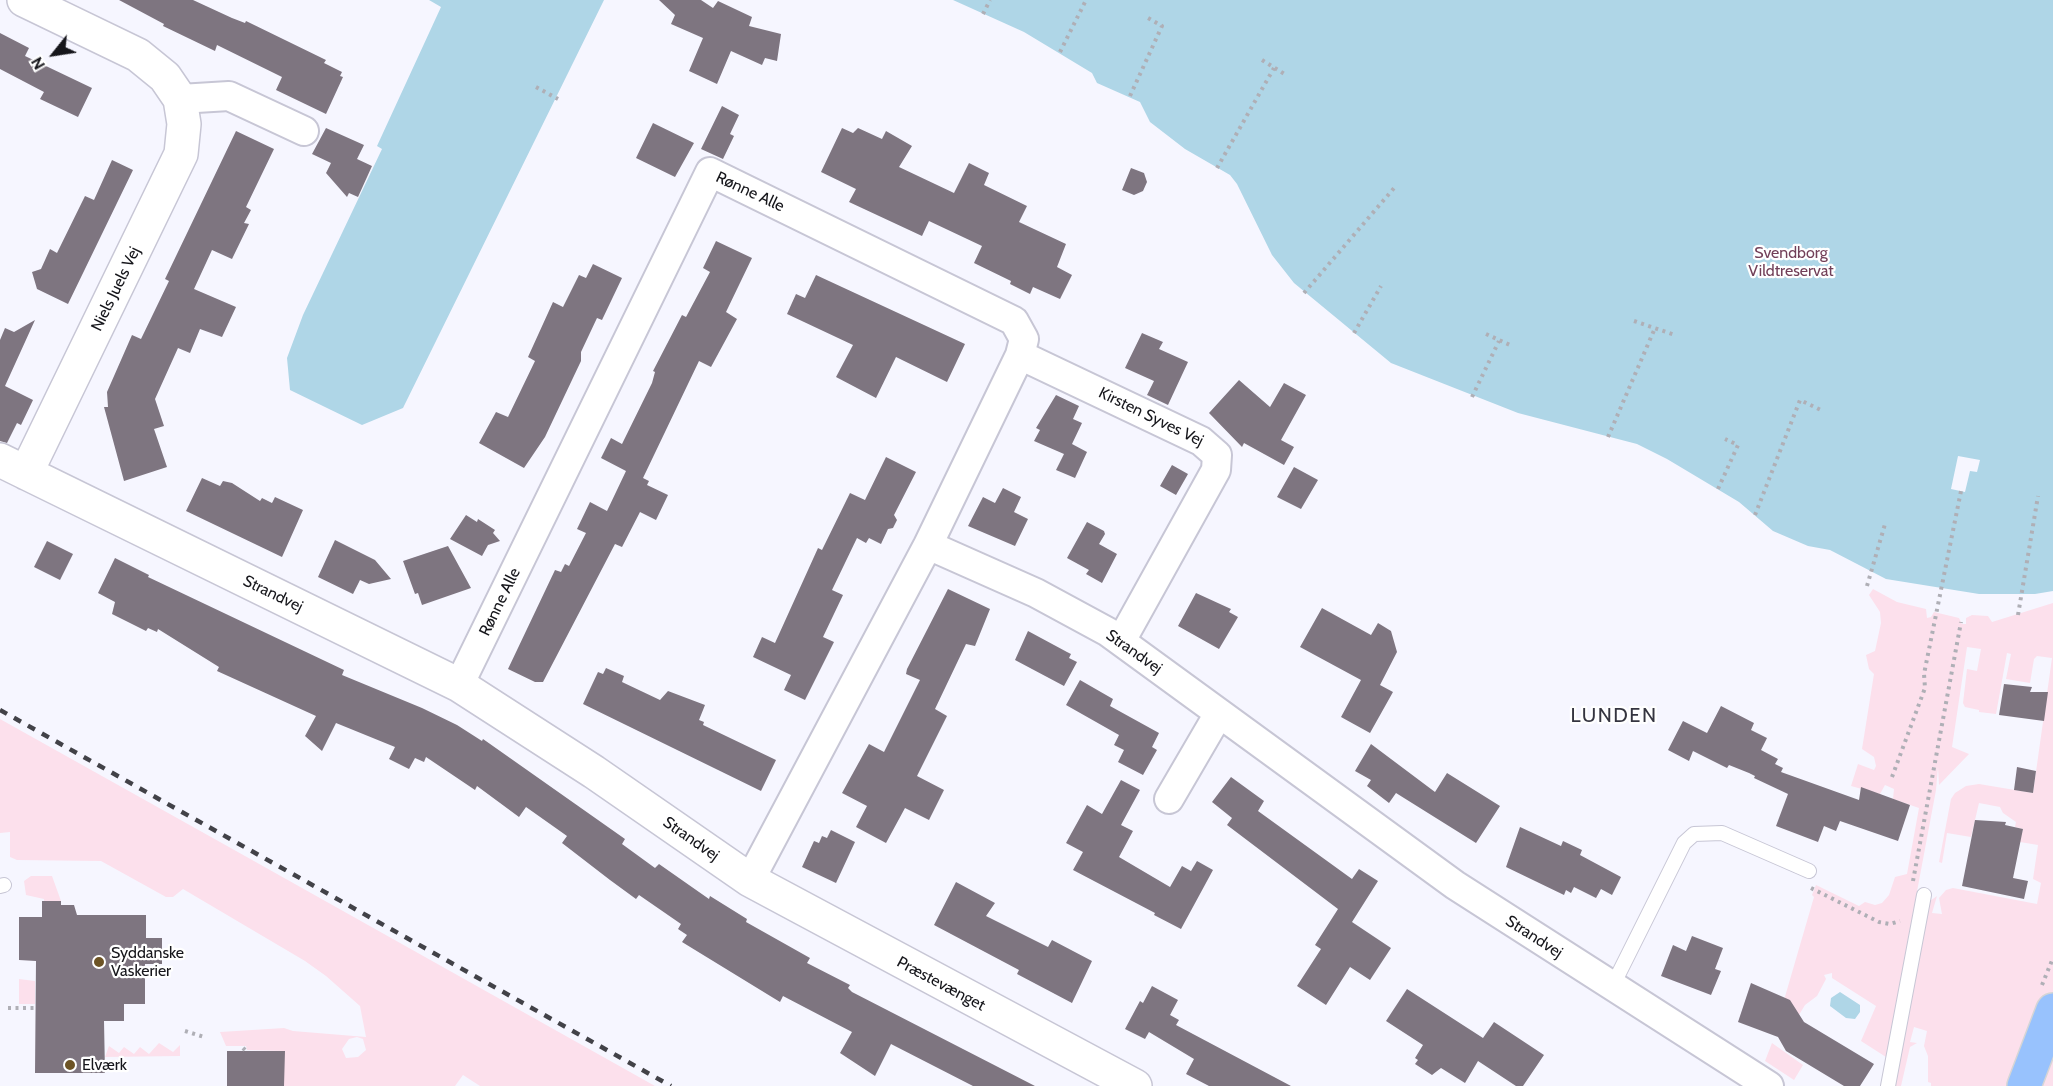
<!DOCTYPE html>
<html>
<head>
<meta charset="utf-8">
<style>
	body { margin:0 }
	#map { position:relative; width:2053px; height:1086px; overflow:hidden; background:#f6f6ff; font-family:Cabin,sans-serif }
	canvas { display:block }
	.north { position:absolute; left:24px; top:24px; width:60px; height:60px; -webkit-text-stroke:4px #fff; paint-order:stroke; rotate:240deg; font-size:16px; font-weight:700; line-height:24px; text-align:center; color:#16161b }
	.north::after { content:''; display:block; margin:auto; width:21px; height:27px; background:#16161b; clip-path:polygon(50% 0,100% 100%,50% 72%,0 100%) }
</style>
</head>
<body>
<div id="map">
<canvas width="2053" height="1086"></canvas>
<div class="north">N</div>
</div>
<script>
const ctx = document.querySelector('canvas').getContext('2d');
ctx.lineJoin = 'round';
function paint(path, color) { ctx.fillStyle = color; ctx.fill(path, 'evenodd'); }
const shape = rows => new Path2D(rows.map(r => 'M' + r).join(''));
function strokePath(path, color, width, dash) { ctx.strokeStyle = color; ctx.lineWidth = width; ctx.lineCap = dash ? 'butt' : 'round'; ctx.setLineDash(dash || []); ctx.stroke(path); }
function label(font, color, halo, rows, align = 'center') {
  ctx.font = font + ' Cabin,sans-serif'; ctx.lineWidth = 4.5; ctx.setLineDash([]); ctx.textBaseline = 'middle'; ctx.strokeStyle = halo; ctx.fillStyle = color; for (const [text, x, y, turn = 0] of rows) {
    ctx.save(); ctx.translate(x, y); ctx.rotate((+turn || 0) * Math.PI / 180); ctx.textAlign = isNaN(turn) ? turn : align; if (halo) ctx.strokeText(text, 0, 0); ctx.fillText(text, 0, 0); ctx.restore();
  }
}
const green = shape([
	[1873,589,1897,602,1926,609,1927,618,1931,617,1934,612,1959,618,1962,624,1966,624,1966,618,1972,615,1988,616,1992,622,2053,603,2053,1086,1931,1086,1931,1083,1928,1082,1928,1056,1924,1046,1927,1031,1914,1027,1910,1042,1917,1043,1910,1047,1901,1086,1895,1086,1930,901,1937,896,1932,913,1942,914,1939,898,1946,890,1953,888,2037,904,2041,883,2033,879,2038,845,2020,842,2023,829,2015,827,2016,822,2003,813,2000,807,1979,803,1971,837,1947,833,1942,863,1939,862,1951,799,1955,793,1966,786,1979,784,2033,793,2052,658,2037,656,2034,659,2030,683,2006,679,2011,654,2007,653,1996,714,1979,712,1979,710,1965,707,1963,703,1967,669,1977,671,1981,649,1967,647,1952,747,1969,754,1939,785,1938,767,1936,790,1886,1057,1861,1041,1876,1006,1832,978,1832,973,1824,975,1826,979,1817,996,1805,1005,1785,1038,1775,1031,1814,897,1812,895,1816,885,1859,906,1865,902,1875,905,1882,903,1889,895,1895,877,1907,874,1919,808,1893,799,1894,789,1885,785,1880,794,1851,786,1858,764,1874,770,1876,766,1874,757,1862,749,1874,674,1869,669,1866,655,1875,651,1881,623,1880,612,1869,595],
	[0,719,245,856,655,1086,480,1086,463,1075,455,1086,284,1086,284,1051,247,1050,246,1046,226,1046,220,1032,284,1028,293,1031,366,1037,360,1006,326,976,305,961,183,889,173,897,166,897,101,861,17,860,10,857,10,832,0,833],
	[357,1037,363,1039,366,1050,358,1057,346,1058,342,1049,349,1039],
	[31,876,52,876,61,901,44,901,44,899,26,895,24,881],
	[19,979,35,981,35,1004,19,1004],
	[159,1043,173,1052,180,1045,180,1056,105,1057,109,1046,119,1053,124,1047,134,1054,140,1047,149,1054],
	[1772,1043,1803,1065,1794,1080,1765,1061]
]);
const water = shape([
	[429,0,604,0,403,408,362,425,290,390,287,358,303,315,382,149,377,146,441,7],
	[953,0,2053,0,2053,591,2035,594,1979,594,1886,579,1830,550,1808,546,1773,531,1739,502,1667,459,1637,444,1518,413,1391,363,1294,283,1272,255,1237,184,1230,175,1185,149,1150,122,1140,102,1097,83,1092,73,1024,32],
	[1840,992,1860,1005,1860,1012,1855,1019,1846,1018,1830,1006,1831,998]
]);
const pier = shape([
	[1958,456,1980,460,1977,472,1970,471,1965,492,1951,489]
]);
const building = shape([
	[119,0,193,0,232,18,245,23,246,21,326,60,324,63,342,72,340,76,343,77,326,114,276,90,282,77,217,45,215,51,163,26,164,24],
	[659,0,701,0,713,8,718,1,752,17,749,26,781,34,777,61,765,58,762,65,731,51,717,84,689,71,703,38,671,24,675,15],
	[0,33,29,48,25,56,92,88,78,117,40,99,44,92,0,69],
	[722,106,739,115,730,134,734,136,723,159,701,149],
	[653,123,694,143,675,177,636,158],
	[326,128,364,145,357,159,372,166,358,197,349,193,347,197,326,173,331,163,312,154],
	[842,128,853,133,858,128,882,139,886,131,912,146,899,167,954,193,969,163,989,173,984,185,1027,206,1019,222,1066,244,1057,267,1072,275,1060,299,1033,287,1030,294,1010,284,1011,281,974,263,982,246,929,221,922,236,849,202,856,189,821,172],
	[236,131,274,149,246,207,251,210,244,223,249,224,232,259,212,250,194,289,236,307,222,337,200,329,190,353,178,348,155,399,164,426,154,429,167,467,124,481,104,407,108,407,107,392,132,335,141,339,169,281,165,279],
	[112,160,133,170,68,304,37,289,32,272,41,269,50,249,57,253,85,196,94,200],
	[1131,168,1144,173,1147,182,1143,191,1134,195,1122,190],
	[716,241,752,258,726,312,737,319,711,367,699,361,643,478,649,481,647,485,668,495,656,520,640,512,622,547,615,544,543,682,535,682,508,669,555,570,561,572,565,564,569,566,586,533,577,529,590,502,607,511,626,471,601,458,611,438,622,444,652,383,655,372,653,371,682,315,686,317,710,272,703,268],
	[593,264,622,278,602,320,597,318,581,352,581,361,545,437,524,468,479,443,496,412,508,417,535,361,528,357,553,302,563,307,579,275,586,278],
	[816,275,965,344,947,382,896,357,876,398,836,377,853,345,787,314,796,294,805,298],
	[35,320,5,386,33,400,21,425,17,423,7,443,0,441,0,340,5,328,14,332],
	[1142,333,1163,342,1159,349,1188,362,1168,405,1147,395,1154,381,1125,368],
	[1239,380,1270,407,1284,383,1306,395,1281,440,1294,447,1284,465,1244,443,1242,447,1209,413],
	[1056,395,1079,406,1073,419,1082,423,1072,444,1087,452,1075,478,1056,470,1064,454,1034,441,1040,430,1036,428],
	[886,457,916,472,894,515,897,520,893,528,888,529,881,544,869,538,866,543,857,538,832,590,843,595,823,637,834,642,805,700,784,690,791,675,753,657,762,637,775,643,818,548,822,550,850,493,865,500],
	[1172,465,1188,474,1176,495,1160,486],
	[1294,467,1318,480,1301,509,1277,497],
	[202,478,220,486,223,481,232,483,260,501,262,498,272,503,275,497,303,510,282,557,186,511],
	[1003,488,1021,497,1014,512,1028,519,1015,546,968,526,983,497,995,503],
	[466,515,477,522,478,519,495,530,493,533,500,541,488,545,482,556,450,539],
	[1087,522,1104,531,1105,534,1099,544,1117,554,1102,583,1086,574,1089,570,1067,558],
	[335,540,375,560,391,579,369,584,360,580,353,594,318,577],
	[47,541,73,554,60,580,34,567],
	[448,546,471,588,422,605,418,593,415,594,403,561],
	[115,558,149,575,148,577,344,670,342,675,422,708,457,725,482,741,483,739,625,839,622,844,655,868,659,864,709,899,710,896,747,919,746,922,810,958,807,963,850,985,848,988,852,992,1035,1086,973,1086,891,1044,875,1076,840,1053,852,1032,783,996,780,1002,682,942,687,935,678,929,681,924,639,895,636,899,610,880,562,843,567,836,526,807,519,817,477,786,475,790,426,757,424,762,415,758,409,769,389,759,395,747,336,723,322,751,305,736,316,716,217,671,219,667,158,629,157,632,148,628,146,631,112,614,115,602,98,593],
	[948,589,990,609,975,646,966,644,935,709,947,716,917,776,944,790,929,820,905,808,886,843,856,827,867,806,842,793,869,744,884,752,920,680,906,674,907,669],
	[1196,593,1231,609,1229,612,1238,617,1219,649,1178,626],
	[1322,608,1371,635,1378,623,1391,631,1397,652,1380,685,1393,692,1370,733,1341,717,1361,680,1300,647],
	[1028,631,1067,652,1071,654,1069,658,1077,662,1064,686,1015,660],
	[606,668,624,676,622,682,660,700,668,691,705,705,699,720,704,722,703,725,776,760,761,791,583,704,598,672,603,674],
	[1080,680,1113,699,1110,706,1159,733,1152,747,1157,750,1143,775,1118,762,1124,750,1114,745,1119,735,1066,705],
	[2004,684,2032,687,2030,692,2048,692,2044,721,1999,715],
	[1721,706,1754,723,1751,730,1767,738,1761,750,1778,759,1775,764,1783,768,1781,772,1859,800,1861,787,1910,805,1898,841,1840,821,1836,831,1824,826,1818,842,1776,826,1788,794,1754,778,1755,776,1749,773,1729,765,1727,768,1693,751,1689,761,1668,750,1683,721,1707,733],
	[1371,744,1435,792,1447,773,1500,806,1476,843,1396,793,1389,803,1367,786,1371,780,1355,771],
	[2017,767,2036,771,2033,793,2014,790],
	[1231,777,1264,801,1258,811,1352,879,1359,869,1378,881,1352,922,1391,948,1370,980,1350,967,1326,1005,1297,986,1321,949,1315,945,1338,909,1227,825,1232,818,1212,802],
	[1121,780,1140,790,1121,825,1133,831,1119,857,1170,887,1182,866,1191,871,1197,861,1213,870,1181,929,1154,915,1155,913,1073,870,1083,852,1066,843,1087,805,1102,814],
	[1975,820,2006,822,2005,825,2023,829,2013,878,2028,881,2024,899,1962,886],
	[1520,827,1561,846,1563,841,1582,850,1580,855,1621,877,1612,895,1601,889,1596,898,1574,887,1571,893,1566,890,1564,895,1506,867],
	[831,830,855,842,836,883,802,867,814,841,819,843,822,836,827,838],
	[956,882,995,903,986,916,1048,947,1052,940,1092,961,1072,1003,1017,974,1019,970,934,925],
	[42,901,61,901,61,905,74,905,77,915,146,915,146,938,162,938,162,964,145,964,145,1004,124,1004,124,1021,104,1021,105,1073,35,1073,36,961,19,960,19,917,42,917],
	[1692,936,1723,948,1715,969,1721,971,1711,995,1661,976,1673,945,1686,951],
	[1751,983,1790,1000,1804,1022,1874,1064,1860,1086,1844,1086,1786,1051,1778,1037,1738,1022],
	[1152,986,1178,1000,1170,1015,1179,1020,1176,1025,1291,1086,1209,1086,1186,1074,1194,1059,1149,1032,1145,1039,1125,1029,1140,1001,1143,1003],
	[1407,989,1483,1038,1494,1022,1544,1055,1523,1086,1516,1086,1478,1061,1465,1083,1441,1068,1432,1075,1415,1064,1418,1060,1415,1058,1423,1045,1386,1021],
	[227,1051,285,1051,284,1086,227,1086]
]);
const path = shape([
	[983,14,990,0],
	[1060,52,1086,0],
	[1262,60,1286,75],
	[536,87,558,99],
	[1130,96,1162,26,1148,18],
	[1217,168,1274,68],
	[1304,293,1395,187],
	[1634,321,1675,335],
	[1354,333,1381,286],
	[1486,334,1512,346],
	[1472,397,1499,341],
	[1608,437,1655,328],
	[1718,489,1738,445,1725,439],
	[1755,515,1800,400,1823,411],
	[1867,586,1885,524],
	[2018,615,2038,496],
	[1892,777,1925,688,1924,674,1961,491],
	[1913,881,1961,622],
	[1811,888,1879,922,1890,924,1900,921],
	[2042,985,2053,958],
	[8,1008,35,1008],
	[185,1031,204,1037],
	[243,1048,245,1050]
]);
const service = shape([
	[0,886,4,885],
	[1612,987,1684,843,1694,834,1722,833,1809,871],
	[1888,1086,1924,895]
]);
const minor = shape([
	[180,99,229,96,304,131],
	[1020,355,1201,441,1217,455,1216,470,1121,641],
	[928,545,1036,593,1108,632,1455,885,1769,1086],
	[459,685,710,172,1014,321,1024,339,1020,355,928,545,750,880],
	[1169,799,1218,715]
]);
const tertiary = shape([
	[24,0,138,55,165,77,180,99,184,124,181,154,26,473],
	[0,460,459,685,594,772,750,880,1135,1086]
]);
const primary = shape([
	[2024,1086,2053,1010]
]);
const rail = shape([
	[0,710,671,1086]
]);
const markers = [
	[99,962,6,"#6d5425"],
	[70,1065,6,"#6d5425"]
];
const streetNames = [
	["Rønne Alle",750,192,25],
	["Niels Juels Vej",116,289,-64],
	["Kirsten Syves Vej",1151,417,26],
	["Strandvej",273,594,26],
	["Rønne Alle",500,602,-64],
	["Strandvej",1134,652,35],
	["Strandvej",691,839,35],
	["Strandvej",1534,937,33],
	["Præstevænget",941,984,28]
];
const parkNames = [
	["Svendborg",1791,253],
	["Vildtreservat",1791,271]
];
const poiNames = [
	["Syddanske",111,953],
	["Vaskerier",111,971],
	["Elværk",82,1065]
];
const quarterNames = [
	["LUNDEN",1614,716]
];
paint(green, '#fce0ec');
paint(water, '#afd6e7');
paint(pier, '#f6f6ff');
paint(building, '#7e7580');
strokePath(service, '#c7c6d5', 16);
strokePath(minor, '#c7c6d5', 32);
strokePath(tertiary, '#c7c6d5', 36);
strokePath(primary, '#d5d5d6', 36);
strokePath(path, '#afafb6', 4, [3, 4.5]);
strokePath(service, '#fff', 14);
strokePath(minor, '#fff', 28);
strokePath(tertiary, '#fff', 33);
strokePath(primary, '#98c2fd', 33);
strokePath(rail, '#424248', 4.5, [8, 8]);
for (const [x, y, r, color] of markers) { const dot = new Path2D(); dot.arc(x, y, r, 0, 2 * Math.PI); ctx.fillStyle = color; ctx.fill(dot); strokePath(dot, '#fff', 2); }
label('16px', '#16161b', '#fff', streetNames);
label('16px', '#724059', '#fff', parkNames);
label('16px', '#16161b', '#fff', poiNames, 'left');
ctx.letterSpacing = '1.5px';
label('20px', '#353540', '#fff', quarterNames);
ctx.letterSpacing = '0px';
</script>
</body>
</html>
